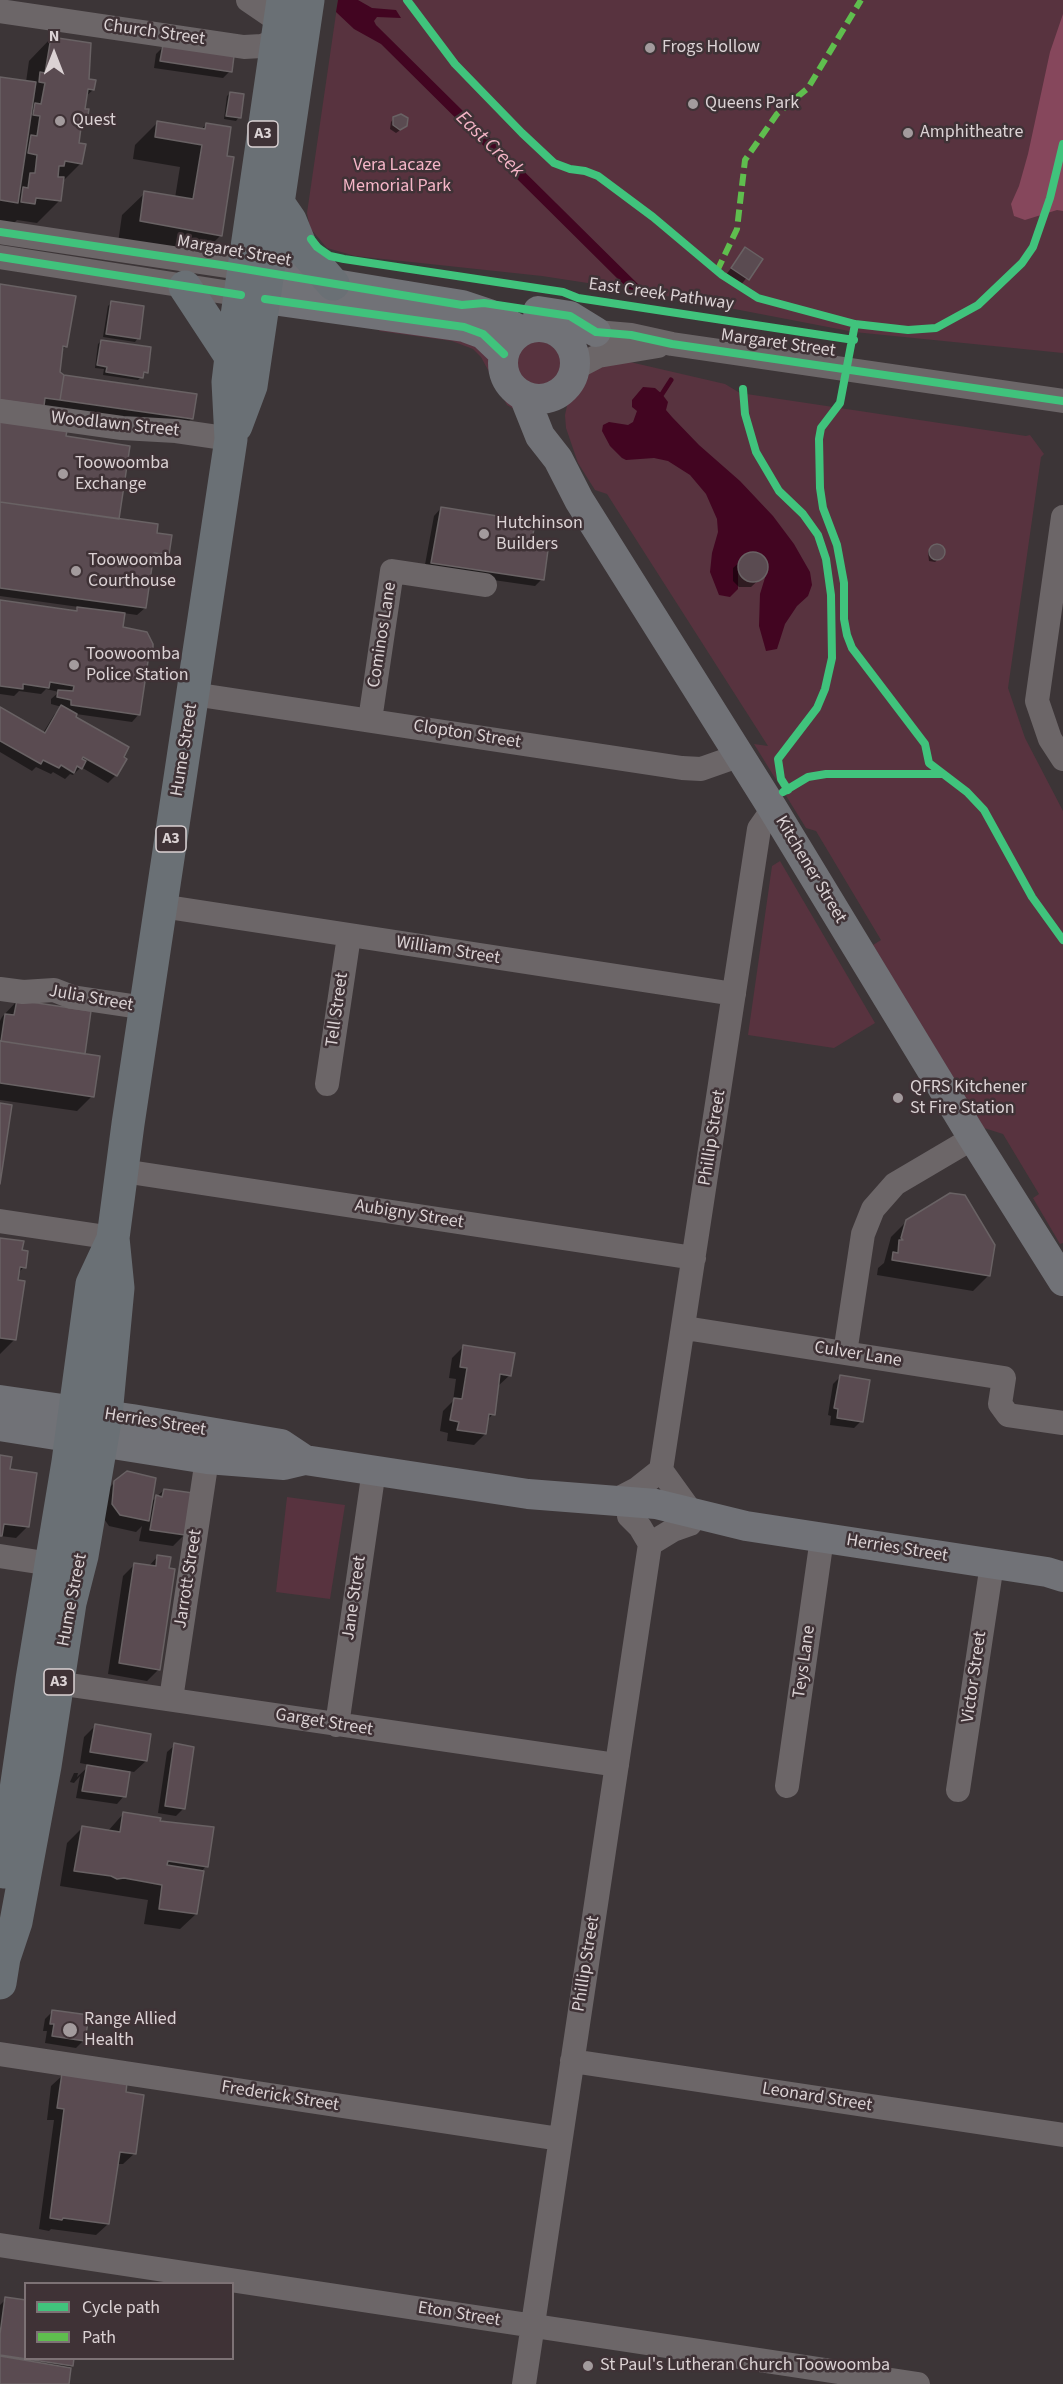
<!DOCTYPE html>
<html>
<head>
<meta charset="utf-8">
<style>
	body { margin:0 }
	#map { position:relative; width:1063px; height:2384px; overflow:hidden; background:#3c3537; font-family:"Source Sans 3",sans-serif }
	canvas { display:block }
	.legend { position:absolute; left:24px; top:2282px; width:210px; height:78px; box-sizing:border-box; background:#3f3236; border:2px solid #7d7275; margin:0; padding:8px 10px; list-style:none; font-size:18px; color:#dbd2d4 }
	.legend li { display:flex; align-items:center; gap:12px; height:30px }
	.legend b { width:30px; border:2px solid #7d7275 }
	.north { position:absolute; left:24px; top:24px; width:60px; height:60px; -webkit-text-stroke:4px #3f3236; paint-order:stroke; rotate:0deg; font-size:16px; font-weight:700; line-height:24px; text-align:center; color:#dbd2d4 }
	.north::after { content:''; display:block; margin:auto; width:21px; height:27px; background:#dbd2d4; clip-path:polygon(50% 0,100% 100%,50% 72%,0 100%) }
</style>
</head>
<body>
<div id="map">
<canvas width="1063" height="2384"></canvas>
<ul class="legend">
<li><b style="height:8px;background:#40c37c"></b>Cycle path</li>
<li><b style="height:8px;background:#5fbe4e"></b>Path</li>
</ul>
<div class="north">N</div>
</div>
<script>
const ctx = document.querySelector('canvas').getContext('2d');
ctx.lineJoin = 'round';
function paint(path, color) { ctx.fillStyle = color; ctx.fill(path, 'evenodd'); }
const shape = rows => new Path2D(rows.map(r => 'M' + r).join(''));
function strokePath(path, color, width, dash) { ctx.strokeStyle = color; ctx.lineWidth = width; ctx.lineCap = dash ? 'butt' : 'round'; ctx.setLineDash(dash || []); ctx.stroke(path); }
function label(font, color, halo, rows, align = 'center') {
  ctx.font = font + ' "Source Sans 3",sans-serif'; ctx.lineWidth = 5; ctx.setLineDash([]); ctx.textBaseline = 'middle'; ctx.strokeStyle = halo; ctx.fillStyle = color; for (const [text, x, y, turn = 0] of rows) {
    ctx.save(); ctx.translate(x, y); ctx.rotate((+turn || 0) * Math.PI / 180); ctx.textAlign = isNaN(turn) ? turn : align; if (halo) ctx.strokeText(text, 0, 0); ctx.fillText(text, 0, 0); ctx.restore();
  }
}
const green = shape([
	[338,0,1063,0,1063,353,854,332,646,292,542,276,355,256,327,248,310,228,307,213],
	[382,327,467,334,491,357,502,386,514,398,514,409,507,405,481,357,473,349,452,341,379,331],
	'515 364a23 23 0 1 1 46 0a23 23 0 1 1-46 0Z',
	[617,359,725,384,740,393,1026,436,1030,435,1044,454,1041,457,1008,688,1025,738,1063,811,1063,1243,1060,1244,1033,1198,1039,1194,1003,1134,984,1128,873,945,881,940,816,831,806,828,754,744,768,746,607,494,595,490,578,463,566,428,565,415,568,401,583,375],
	[780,861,875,1023,834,1048,748,1035,772,866],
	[287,1497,345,1505,330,1599,276,1592]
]);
const forest = shape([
	[1063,14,1063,211,1057,210,1025,220,1014,216,1011,204,1019,186,1028,154,1050,52]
]);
const water = shape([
	[338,0,358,0,372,8,396,10,401,18,377,17,374,21,376,25,646,292,628,289,381,44,354,29,336,12],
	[643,387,655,388,662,394,668,402,666,410,672,417,699,445,740,481,773,516,794,544,810,572,812,585,808,596,797,606,785,624,777,649,766,651,759,626,760,594,768,568,765,557,755,552,744,555,738,565,738,589,730,597,719,595,710,572,712,553,718,532,717,519,706,494,690,475,668,461,654,458,626,460,622,458,610,446,602,431,603,425,609,422,628,425,633,422,637,411,632,407,632,400]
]);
const shadow = shape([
	[51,38,88,80,93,90,85,97,83,110,86,121,79,127,77,144,81,163,62,182,59,201,37,223,17,220,11,226,0,225,0,78,26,82,29,61],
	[163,47,230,71,223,78,154,68,156,54],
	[230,93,239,117,236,121,224,119,227,96],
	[394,118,406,126,396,133,390,129,391,122],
	[157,123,201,130,206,124,221,235,198,258,118,243,122,215,145,193,175,198,180,167,133,159,135,145],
	[746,249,761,260,740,286,725,276],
	[0,286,66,346,61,351,58,373,192,418,185,425,0,408],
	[111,303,138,338,135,342,103,337,108,306],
	[101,341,146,372,138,380,103,375,104,369,95,368,98,344],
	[0,417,65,438,117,520,155,534,168,554,160,561,152,560,145,608,137,615,123,613,121,628,142,631,149,636,151,648,148,651,139,714,132,722,76,714,74,718,125,759,116,775,108,783,81,767,73,775,70,774,65,779,53,772,51,774,36,767,32,771,0,752,0,709,43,733,54,715,62,707,51,704,51,699,59,692,46,689,41,694,19,691,14,696,0,694,0,602,74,612,79,607,0,596],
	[441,508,529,548,542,579,535,586,424,570,434,516],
	[934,546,941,547,942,556,935,562,929,561,928,552],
	[749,554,760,555,766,563,766,573,751,587,739,587,733,581,733,568],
	[17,1001,83,1055,92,1096,77,1111,0,1100,0,1021,2,1017],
	[907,1221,989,1275,973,1291,877,1275,878,1268,884,1263,891,1237],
	[0,1239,24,1267,17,1274,15,1339,0,1354],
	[463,1347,510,1375,498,1386,493,1414,486,1421,485,1434,474,1445,447,1441,448,1433,440,1431,443,1411,453,1401,456,1379,449,1378,452,1358],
	[841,1376,861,1421,854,1428,830,1425,831,1416,828,1415,833,1384],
	[0,1456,9,1470,28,1526,16,1538,0,1536],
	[115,1482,150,1503,164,1490,184,1535,173,1546,139,1541,142,1526,136,1532,109,1526,102,1516,103,1494],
	[158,1556,159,1669,147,1681,108,1674,123,1576,134,1565,148,1567],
	[95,1726,146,1761,134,1772,129,1771,124,1796,117,1804,76,1798,80,1776,74,1783,70,1782,74,1773,78,1773,77,1777,90,1765,80,1763,84,1737],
	[175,1745,184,1808,176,1816,158,1813,167,1752],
	[123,1814,158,1822,206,1866,201,1872,196,1914,180,1929,144,1924,148,1900,60,1886,67,1843,82,1828,108,1831],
	[53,2011,84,2040,76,2048,45,2043,47,2031,43,2031,45,2019],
	[63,2075,125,2093,135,2153,123,2164,116,2164,108,2224,96,2235,51,2229,49,2231,39,2229,54,2120,47,2120,51,2086],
	[6,2299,26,2358,71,2366,67,2384,0,2384,0,2305]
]);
const stream = shape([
	[662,394,671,380]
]);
const building = shape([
	[51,37,91,43,89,79,96,80,94,90,88,89,85,109,89,109,87,121,82,120,79,143,86,144,82,164,65,161,64,166,59,166,58,177,64,177,61,201,36,198,35,204,21,202,23,187,28,188,30,173,35,173,37,155,28,153,31,135,37,136,40,116,33,115,35,103,41,104,45,83,39,82,40,72,45,73,51,37],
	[163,45,234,56,232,72,160,61,163,45],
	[0,77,36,82,18,203,0,200,0,77],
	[230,92,244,94,241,118,226,116,230,92],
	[401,114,408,118,407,126,400,130,393,125,393,117,401,114],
	[157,121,205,129,206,123,231,127,227,156,234,157,222,236,140,221,144,191,193,199,202,145,155,137,157,121],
	[745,247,763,259,749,280,731,268,745,247],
	[0,284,76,296,67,347,63,346,60,372,64,375,60,400,45,398,44,406,0,400,0,284],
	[111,301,144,306,140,339,106,334,111,301],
	[101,340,151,347,148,373,144,372,143,378,106,372,107,367,97,365,101,340],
	[64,375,197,394,193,419,60,400,64,375],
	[0,415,68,425,66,436,130,446,119,519,0,502,0,415],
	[0,502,158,524,157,533,172,535,169,555,154,553,146,608,0,588,0,502],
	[441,507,535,522,531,547,548,550,544,580,431,563,441,507],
	'929 552a8 8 0 1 1 16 0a8 8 0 1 1-16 0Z',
	'738 567a15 15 0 1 1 30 0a15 15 0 1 1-30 0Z',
	[0,600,77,611,77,607,125,613,123,627,147,632,153,644,153,649,150,648,140,715,71,705,71,700,57,697,58,690,73,691,74,686,50,682,49,688,23,684,23,689,0,686,0,600],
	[61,705,77,714,76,717,129,747,124,757,127,759,117,776,83,757,82,759,86,761,82,769,77,766,74,773,61,765,59,768,43,760,41,764,0,741,0,707,45,733,61,705],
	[17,1000,91,1011,85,1054,1,1041,5,1014,14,1015,17,1000],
	[0,1041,100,1056,94,1097,0,1083,0,1041],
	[0,1103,12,1105,0,1184,0,1103],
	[950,1193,965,1195,995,1245,990,1276,892,1260,893,1252,898,1253,899,1240,903,1240,901,1238,906,1220,950,1193],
	[0,1238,24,1241,22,1250,28,1251,26,1268,20,1267,18,1280,25,1281,16,1340,0,1338,0,1238],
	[463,1345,515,1353,511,1376,500,1374,495,1415,489,1414,486,1434,457,1430,459,1422,450,1420,454,1398,462,1399,467,1368,460,1367,463,1345],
	[840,1375,870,1380,863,1422,837,1418,838,1409,834,1408,840,1375],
	[0,1455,12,1457,10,1469,37,1473,29,1527,4,1524,2,1536,0,1536,0,1455],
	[127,1471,156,1478,149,1521,120,1515,112,1504,114,1481,127,1471],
	[164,1489,193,1493,185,1535,150,1530,156,1495,162,1497,164,1489],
	[157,1555,171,1557,169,1568,175,1569,160,1670,119,1663,134,1563,156,1566,157,1555],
	[95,1724,151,1734,147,1761,90,1752,95,1724],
	[174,1743,194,1747,185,1809,165,1806,174,1743],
	[87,1765,130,1772,126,1797,82,1791,87,1765],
	[123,1812,161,1818,160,1821,214,1827,208,1867,168,1861,167,1865,204,1871,197,1914,159,1909,162,1885,124,1878,117,1879,111,1876,74,1871,82,1826,120,1832,123,1812],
	[52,2010,89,2015,85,2041,52,2036,54,2024,50,2024,52,2010],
	[62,2073,127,2083,126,2092,144,2095,136,2154,120,2152,109,2224,63,2218,62,2220,50,2218,64,2109,57,2108,62,2073],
	[5,2297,26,2300,26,2358,74,2358,73,2366,0,2355,0,2334,5,2297],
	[0,2356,71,2368,69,2384,0,2384,0,2356]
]);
const minor = shape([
	[248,0,270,15,293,24],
	[0,11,244,47,262,46,288,36],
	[0,232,260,271],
	[0,257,256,297],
	[596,332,631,335,672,344,1063,401],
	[575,368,598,356,658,346],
	[0,411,122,428,176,431,231,439],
	[1063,517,1037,701,1050,739,1063,759],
	[193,694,682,768,701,769,738,756],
	[370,720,392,571,485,585],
	[161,906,734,994],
	[0,989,23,992,54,990,72,997,146,1008],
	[327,1084,349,936],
	[123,1171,694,1258],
	[0,1221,113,1238],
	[685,1328,1004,1378,1000,1404,1008,1415,1063,1423],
	[845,1353,863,1234,873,1209,895,1184,973,1138],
	[614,1501,637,1489,661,1470],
	[692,1513,661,1470,759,829,773,809],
	[650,1544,673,1530,690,1524],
	[0,1556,51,1564],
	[43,1681,617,1765],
	[171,1699,207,1459],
	[337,1725,374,1470],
	[787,1786,822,1538],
	[958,1790,992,1564],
	[0,2054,560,2139],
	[572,2061,1063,2135],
	[0,2245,918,2384],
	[524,2384,650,1544,640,1527,629,1516]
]);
const major = shape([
	[268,273,462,305,489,314,522,331],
	[265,299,464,327,483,334,504,354],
	[538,311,570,316,596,332],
	'503 363a36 36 0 1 1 72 0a36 36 0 1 1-72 0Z',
	[524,396,540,436,558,459,579,500,773,809,973,1138,1063,1281],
	[0,1400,132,1419,281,1444,305,1460],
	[0,1426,207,1459,284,1465,305,1460,528,1494,656,1504,746,1526,1047,1572,1063,1577]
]);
const highway = shape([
	[279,204,290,220,301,247,333,284],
	[185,287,231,357],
	[236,426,251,386,308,0],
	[4,1872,32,1679,68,1462,92,1284,113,1239],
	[0,1983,4,1958,16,1922,45,1766,70,1603,82,1556,106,1415,118,1288,113,1238,128,1124,231,439,228,382,231,357,283,0]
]);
const quiet = shape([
	[717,271,737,229,745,160,777,114,808,88,861,0]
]);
const cycleway = shape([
	[407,0,455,64,522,133,554,163,570,169,585,171,598,176,653,217,722,275,758,298,855,324,908,330,936,328,978,305,1022,263,1033,247,1050,198,1063,144],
	[0,232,221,265,462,305,484,303,570,316,596,332,631,335,672,344,1063,401],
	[311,239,317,247,330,256,344,259,563,292,578,298,854,340],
	[0,257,241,295],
	[265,299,464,327,483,334,504,354],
	[855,324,840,403,821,428,819,439,820,488,823,508,837,545,844,583,844,619,847,635,852,648,925,744,929,763,967,792,984,810,1032,897,1063,940],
	[743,389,745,414,756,452,779,491,803,514,818,535,826,559,831,595,832,658,825,689,817,708,778,759,781,779,788,790],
	[783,792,808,777,826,774,943,774]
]);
const markers = [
	[650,48,6,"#a39b9d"],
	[693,104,6,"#a39b9d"],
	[60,121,6,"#a39b9d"],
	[908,133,6,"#a39b9d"],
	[63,474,6,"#a39b9d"],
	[484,534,6,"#a39b9d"],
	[76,571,6,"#a39b9d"],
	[74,665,6,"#a39b9d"],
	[898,1098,6,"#a39b9d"],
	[70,2030,8,"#a39b9d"],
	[588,2366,6,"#a39b9d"]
];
const shields = [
	[263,134,30],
	[171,839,30],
	[59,1682,30]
];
const shieldNames = [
	["A3",263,134],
	["A3",171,839],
	["A3",59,1682]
];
const streetNames = [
	["Church Street",154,33,8],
	["Margaret Street",234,252,10],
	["East Creek Pathway",661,295,8],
	["Margaret Street",778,344,8],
	["Woodlawn Street",115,425,6],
	["Cominos Lane",383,635,-81],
	["Clopton Street",467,735,9],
	["Hume Street",185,750,-81],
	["Kitchener Street",810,870,59],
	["William Street",448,951,9],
	["Julia Street",91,999,10],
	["Tell Street",338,1010,-82],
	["Phillip Street",713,1138,-81],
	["Aubigny Street",409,1215,9],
	["Culver Lane",858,1355,9],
	["Herries Street",155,1423,9],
	["Herries Street",897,1549,9],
	["Jarrott Street",189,1579,-81],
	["Jane Street",355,1598,-82],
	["Hume Street",73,1600,-79],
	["Teys Lane",805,1662,-82],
	["Victor Street",975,1677,-82],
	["Garget Street",324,1723,9],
	["Phillip Street",587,1964,-81],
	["Frederick Street",280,2097,9],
	["Leonard Street",817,2098,9],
	["Eton Street",459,2315,9]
];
const poiNames = [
	["Frogs Hollow",662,48],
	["Queens Park",705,104],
	["Quest",72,121],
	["Amphitheatre",920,133],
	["Toowoomba",75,464],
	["Exchange",75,485],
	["Hutchinson",496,524],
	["Builders",496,545],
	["Toowoomba",88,561],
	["Courthouse",88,582],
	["Toowoomba",86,655],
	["Police Station",86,676],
	["QFRS Kitchener",910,1088],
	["St Fire Station",910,1109],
	["Range Allied",84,2020],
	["Health",84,2041],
	["St Paul's Lutheran Church Toowoomba",600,2366]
];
const parkNames = [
	["Vera Lacaze",397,166],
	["Memorial Park",397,187]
];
const waterNames = [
	["East Creek",489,145,44]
];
paint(green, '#58333f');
paint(forest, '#86475c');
paint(water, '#420521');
paint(shadow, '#0007');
strokePath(stream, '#420521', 5);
paint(building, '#5a4b51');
strokePath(building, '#696264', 1.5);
strokePath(minor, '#6c6668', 24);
strokePath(major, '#717277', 30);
strokePath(highway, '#6a7075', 33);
strokePath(quiet, '#5fbe4e', 6, [12, 6]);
strokePath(cycleway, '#40c37c', 8);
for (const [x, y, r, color] of markers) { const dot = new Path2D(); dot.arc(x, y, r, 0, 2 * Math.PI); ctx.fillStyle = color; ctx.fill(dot); strokePath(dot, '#3f3236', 2); }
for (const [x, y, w] of shields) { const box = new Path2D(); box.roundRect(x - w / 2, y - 13, w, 26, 4.5); ctx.fillStyle = '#3f3236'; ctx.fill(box); strokePath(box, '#dbd2d4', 1.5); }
label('bold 16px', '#dbd2d4', null, shieldNames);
label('18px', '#dbd2d4', '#3f3236', streetNames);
label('18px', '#dbd2d4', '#3f3236', poiNames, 'left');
label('18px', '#f6b6c8', '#3f3236', parkNames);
label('italic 20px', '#f3b3c5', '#3f3236', waterNames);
</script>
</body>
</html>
